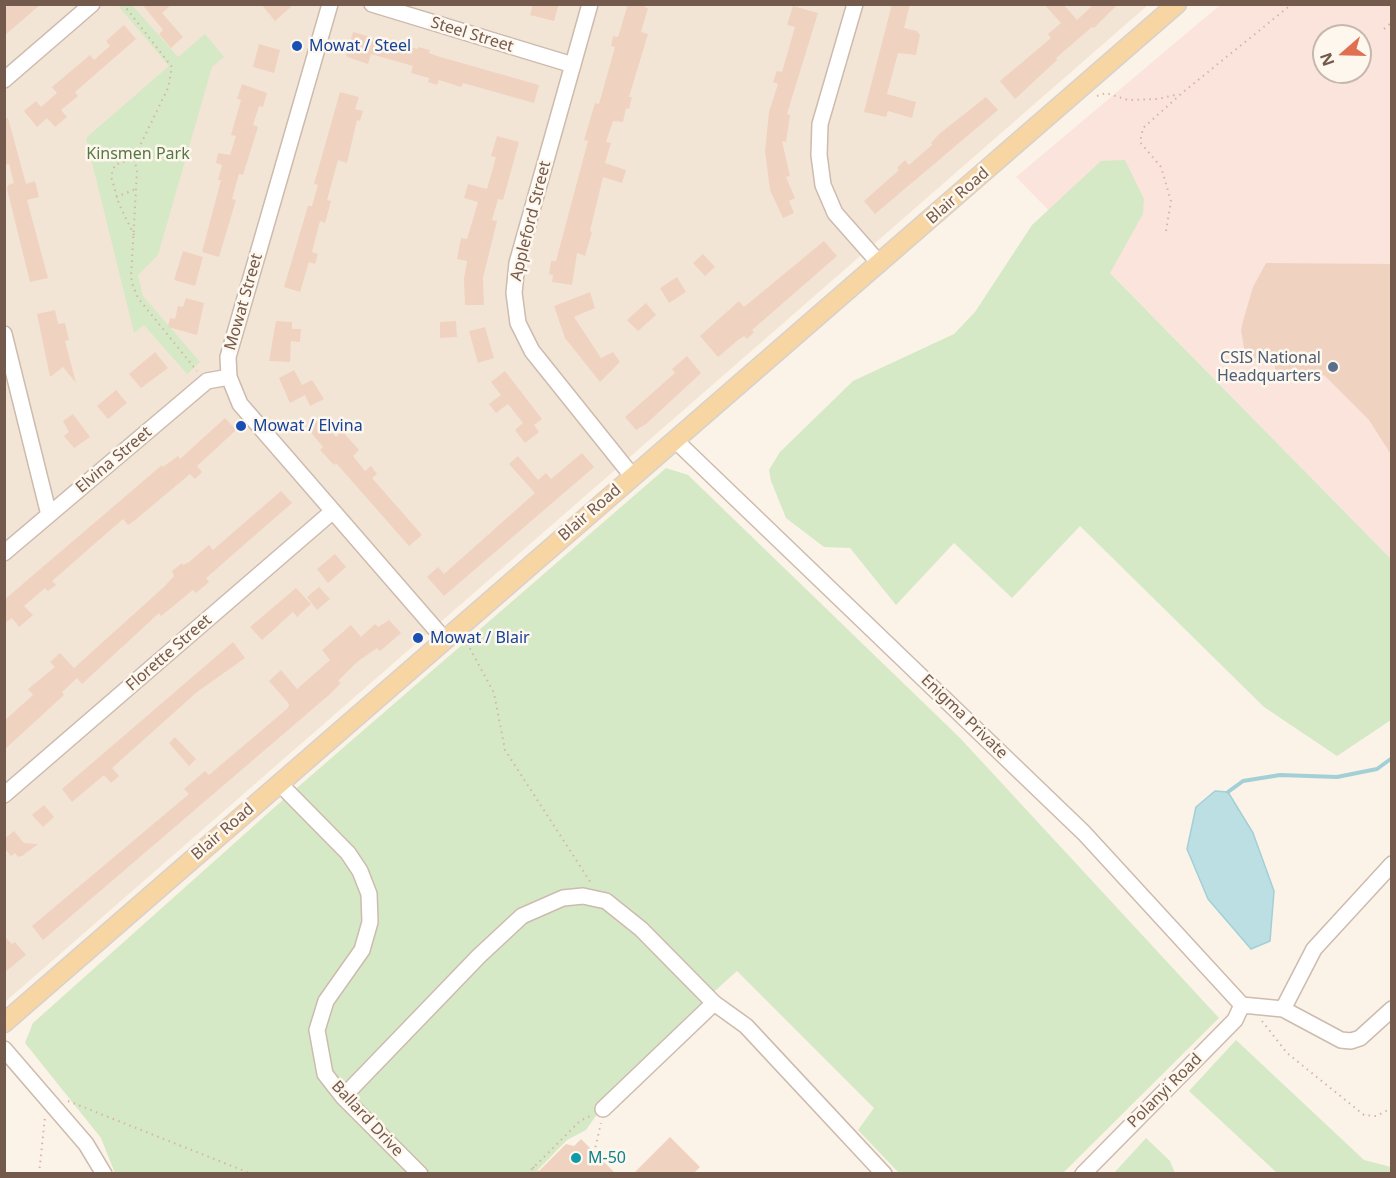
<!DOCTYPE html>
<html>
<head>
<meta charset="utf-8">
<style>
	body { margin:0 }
	#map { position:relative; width:1396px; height:1178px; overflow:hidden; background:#fbf3e7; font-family:"Noto Sans",sans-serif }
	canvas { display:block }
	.frame { position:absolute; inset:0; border:6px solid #745a4c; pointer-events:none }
	.north { position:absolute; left:1312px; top:24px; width:60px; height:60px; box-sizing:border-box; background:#fef7ed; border:2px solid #c7b8ad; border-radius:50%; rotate:250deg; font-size:16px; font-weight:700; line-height:24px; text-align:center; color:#745a4c }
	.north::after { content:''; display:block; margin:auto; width:21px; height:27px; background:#df7052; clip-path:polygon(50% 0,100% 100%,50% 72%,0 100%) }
</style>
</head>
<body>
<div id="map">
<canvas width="1396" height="1178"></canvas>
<div class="frame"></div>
<div class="north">N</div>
</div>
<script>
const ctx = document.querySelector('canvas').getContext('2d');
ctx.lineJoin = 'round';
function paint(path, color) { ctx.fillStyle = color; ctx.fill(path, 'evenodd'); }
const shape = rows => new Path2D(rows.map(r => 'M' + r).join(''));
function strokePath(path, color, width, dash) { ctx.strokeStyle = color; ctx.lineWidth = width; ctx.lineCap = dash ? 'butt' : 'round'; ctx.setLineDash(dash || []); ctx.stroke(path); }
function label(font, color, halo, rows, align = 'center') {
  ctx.font = font + ' "Noto Sans",sans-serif'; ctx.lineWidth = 5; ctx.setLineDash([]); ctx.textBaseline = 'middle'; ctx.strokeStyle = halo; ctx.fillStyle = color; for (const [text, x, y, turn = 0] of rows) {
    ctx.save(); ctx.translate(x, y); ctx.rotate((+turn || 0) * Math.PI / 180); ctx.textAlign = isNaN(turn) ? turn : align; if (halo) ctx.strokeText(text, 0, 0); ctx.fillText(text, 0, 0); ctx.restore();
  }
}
const residential = shape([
	[5,5,1148,5,5,1002]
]);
const commercial = shape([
	[1220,5,1391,5,1391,559,1016,177],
	[1324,36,1360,36,1360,72,1324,72]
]);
const green = shape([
	[122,5,132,5,178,57,205,34,224,57,212,67,158,255,138,275,143,296,200,362,187,374,144,325,134,333,86,138,169,66,119,7],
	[1125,160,1144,199,1143,214,1110,273,1391,559,1391,720,1337,756,1264,707,1080,526,1012,598,954,543,896,605,850,548,824,547,786,518,771,481,769,470,780,452,853,381,954,334,975,312,1032,225,1101,161],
	[666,468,688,475,960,738,1219,1018,1062,1174,899,1173,858,1130,874,1108,737,971,696,1008,616,1087,586,1130,567,1140,535,1173,115,1173,101,1138,25,1043,33,1023,276,806],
	[1236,1040,1364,1160,1391,1167,1391,1173,1277,1173,1189,1091],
	[1146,1138,1170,1161,1175,1173,1114,1173]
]);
const water = shape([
	[1215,791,1228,792,1253,833,1274,891,1270,941,1251,949,1208,899,1187,849,1196,807,1215,791]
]);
const stream = shape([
	[1228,792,1243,781,1280,775,1337,777,1377,769,1392,758]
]);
const building = shape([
	[10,4,41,4,4,36,4,9],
	[142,4,172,4,162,13,183,37,171,48,159,34,163,30],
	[261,4,294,4,275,21],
	[533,4,559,4,554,21,530,15],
	[628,4,644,4,644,7,648,8,641,32,648,34,629,97,632,97,629,109,626,108,623,122,613,121,606,142,611,143,605,163,626,170,622,183,603,177,590,231,592,232,585,256,577,253,572,285,552,282,553,275,549,274,551,261,556,261,588,141,584,140,595,103,599,104,615,47,611,46,613,36,618,37],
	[892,4,910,4,904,28,917,31,920,35,916,55,898,53,887,94,916,102,912,118,888,111,886,117,864,112],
	[1044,4,1063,4,1077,20,1094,4,1118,4,1094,28,1092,27,1056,58,1057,60,1015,99,1000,81,1051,38,1048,34,1061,23],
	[793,6,818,13,787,114,790,115,786,142,782,141,790,176,786,177,795,198,789,201,794,213,783,218,770,190,765,151,769,112,778,84,773,82,777,71,782,72,795,27,787,25],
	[124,25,136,39,75,92,78,96,61,110,67,117,55,127,47,118,37,127,24,111,36,101,41,107,57,93,52,87,90,55,94,60,110,46,106,41],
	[353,32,395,44,418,49,418,47,430,50,429,53,437,56,539,85,534,103,463,83,461,87,439,80,437,85,428,82,429,78,411,73,413,66,371,54,368,64,350,58,346,56],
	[259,44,280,50,274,73,253,67],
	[242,84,267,93,263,107,259,106,253,125,258,127,243,175,239,174,232,199,236,200,219,257,202,252,221,180,218,180,222,165,216,163,218,153,230,155,236,136,231,135,241,100,237,99],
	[340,92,359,97,355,109,363,111,360,121,357,120,347,163,338,160,327,200,331,201,325,223,320,221,312,252,318,254,315,264,309,262,300,292,284,287,308,206,312,206,318,185,314,184],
	[986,97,998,110,875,214,864,201,899,170,897,168,905,160,909,165,932,145,931,143,939,134],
	[4,118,8,118,26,184,35,181,39,197,27,200,48,278,30,282,7,189,8,185,14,183,9,164,4,165],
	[497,136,519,142,503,200,498,199,492,220,497,221,483,278,484,305,465,305,464,278,467,261,457,259,461,238,467,239,478,202,464,198,468,184,487,189,496,157,491,156],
	[824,241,837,256,752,330,754,332,747,339,744,336,738,340,718,357,700,336,739,301,744,307],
	[183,251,203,257,195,286,174,280],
	[703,254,715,267,705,276,693,263],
	[1266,263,1392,264,1392,456,1369,420,1324,375,1275,375,1275,358,1246,359,1241,330,1243,321,1253,287],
	[677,277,686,292,669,303,660,288],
	[590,292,595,308,574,317,601,358,613,352,620,362,600,382,565,338,554,306],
	[186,298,204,303,197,335,168,327,170,318,175,319,178,306,183,307],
	[646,303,656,315,638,331,627,320],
	[55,310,58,324,65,323,69,340,65,341,76,383,63,367,50,377,37,314],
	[276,321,292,322,292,329,301,329,300,342,291,341,290,362,269,361],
	[456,321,457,337,440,338,440,322],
	[485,327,494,358,478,363,469,331],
	[155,352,168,368,141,388,129,374],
	[687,356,701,373,646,424,636,430,625,417,675,373,672,369],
	[294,370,302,385,312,380,324,399,310,406,305,395,290,403,279,378],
	[505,371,542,419,534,425,539,432,525,443,515,430,523,423,508,404,496,413,489,404,501,395,491,382],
	[116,390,127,403,108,419,97,406],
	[73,414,90,437,74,448,64,436,69,432,63,421],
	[225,418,236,430,197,466,202,472,195,479,190,474,134,521,128,525,123,519,52,581,56,585,48,591,45,588,24,606,33,615,19,627,12,618,4,624,4,600,162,465,163,467,178,456,180,459],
	[320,419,336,437,342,431,359,450,353,456,365,471,371,466,377,474,372,478,422,535,409,546,336,463,334,465,320,450,323,447,308,429],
	[582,453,594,467,444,596,427,577,438,567,444,574,535,493,509,464,518,456,538,480,546,473,551,479],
	[281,491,292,503,206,578,209,582,196,593,193,590,161,616,159,613,82,684,77,678,62,692,64,695,4,750,4,721,33,695,28,689,55,667,50,662,60,653,74,668,165,586,174,576,172,571,182,563,183,565,189,562,209,545,213,550],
	[335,554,346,567,328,583,317,569],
	[319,587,330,599,317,610,307,597],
	[296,588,311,604,297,617,293,612,262,640,250,627],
	[389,620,401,633,380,651,377,648,357,662,338,681,341,683,329,695,43,940,32,926,189,794,184,789,205,771,209,775,288,708,289,704,269,681,281,670,297,689,330,660,322,650,351,625,361,637,375,624,378,627],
	[233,642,245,658,197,692,112,768,119,776,111,783,104,775,72,802,62,789],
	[175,737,196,759,189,766,169,743],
	[44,805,54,817,43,827,32,815],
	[14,831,24,843,38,844,22,856,18,857,15,853,11,856,4,848,4,839],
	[4,936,12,944,15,942,26,955,4,973],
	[670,1137,700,1167,694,1173,634,1173],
	[581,1139,615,1173,537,1173,566,1144,574,1146]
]);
const path = shape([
	[123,4,172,67,168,88,134,158,137,171,131,277,133,286,138,298,197,371],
	[1384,29,1392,22],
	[1097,96,1106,93,1128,100,1158,99,1179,94],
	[116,197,136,189],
	[1166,231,1171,201,1161,167,1140,142,1143,128,1182,93,1292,4],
	[134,235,119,204,111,176,115,165,134,158],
	[467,643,494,693,505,750,591,883],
	[1262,1021,1287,1053,1364,1115,1376,1116,1392,1108],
	[68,1101,252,1174],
	[594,1153,601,1123],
	[533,1167,539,1174],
	[39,1174,45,1117],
	[527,1174,580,1121,590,1116]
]);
const minor = shape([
	[330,4,228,357,229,377,240,404,444,639],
	[372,4,573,65],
	[590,4,517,263,514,293,518,323,532,351,633,477],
	[855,4,820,124,819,155,823,185,835,213,880,264],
	[4,80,92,4],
	[4,334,49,515],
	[675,440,1084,833,1242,1005],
	[4,553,207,381,229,377],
	[279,783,348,853,360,871,369,894,370,922,362,950,326,1001,317,1030,325,1074,343,1097,420,1174],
	[4,795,333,511],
	[1242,1005,1283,1009,1341,1040,1351,1041,1360,1038,1392,1009],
	[1283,1009,1314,949,1392,864],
	[4,1049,86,1144,104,1174],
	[343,1097,479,956,522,916,563,898,583,896,606,901,641,929,714,1003,746,1026,884,1174],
	[603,1109,714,1003],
	[1083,1174,1235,1020,1242,1005]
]);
const major = shape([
	[4,1023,1177,4]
]);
const markers = [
	[297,46,6,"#1a4fb4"],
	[1333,367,6,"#5c6f8a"],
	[241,426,6,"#1a4fb4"],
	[418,638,6,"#1a4fb4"],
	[576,1158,6,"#0f9aa8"]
];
const streetNames = [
	["Steel Street",472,35,17],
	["Blair Road",958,196,-41],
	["Appleford Street",531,221,-76],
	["Mowat Street",244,302,-74],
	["Elvina Street",114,460,-40],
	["Blair Road",590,513,-41],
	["Florette Street",169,653,-41],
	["Enigma Private",964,717,44],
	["Blair Road",223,832,-41],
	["Polanyi Road",1165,1091,-45],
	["Ballard Drive",367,1119,47]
];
const transitNames = [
	["Mowat / Steel",309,46],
	["Mowat / Elvina",253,426],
	["Mowat / Blair",430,638]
];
const parkNames = [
	["Kinsmen Park",138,154]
];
const serviceNames = [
	["CSIS National",1321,358],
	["Headquarters",1321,376]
];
const cultureNames = [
	["M-50",588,1158]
];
paint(residential, '#f3e5d6');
paint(commercial, '#fbe4dc');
paint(green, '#d5e9c6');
paint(water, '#bcdfe4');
strokePath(water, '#a3cfd6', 1.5);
strokePath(stream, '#a3cfd6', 4);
paint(building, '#f0d2c0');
strokePath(minor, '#cdbbae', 18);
strokePath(major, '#d8d1cd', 21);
strokePath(path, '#d5b6a3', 2, [1.5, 4.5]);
strokePath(minor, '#fff', 15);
strokePath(major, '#f7d6a3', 18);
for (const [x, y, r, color] of markers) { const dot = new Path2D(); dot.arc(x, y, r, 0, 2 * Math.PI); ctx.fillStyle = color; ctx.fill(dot); strokePath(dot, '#fef7ed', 2); }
label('16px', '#745a4c', '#fef7ed', streetNames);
label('16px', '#164399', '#fef7ed', transitNames, 'left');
label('16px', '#557945', '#fef7ed', parkNames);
label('16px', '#4e5e75', '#fef7ed', serviceNames, 'right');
label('16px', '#0d838f', '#fef7ed', cultureNames, 'left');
</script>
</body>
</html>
